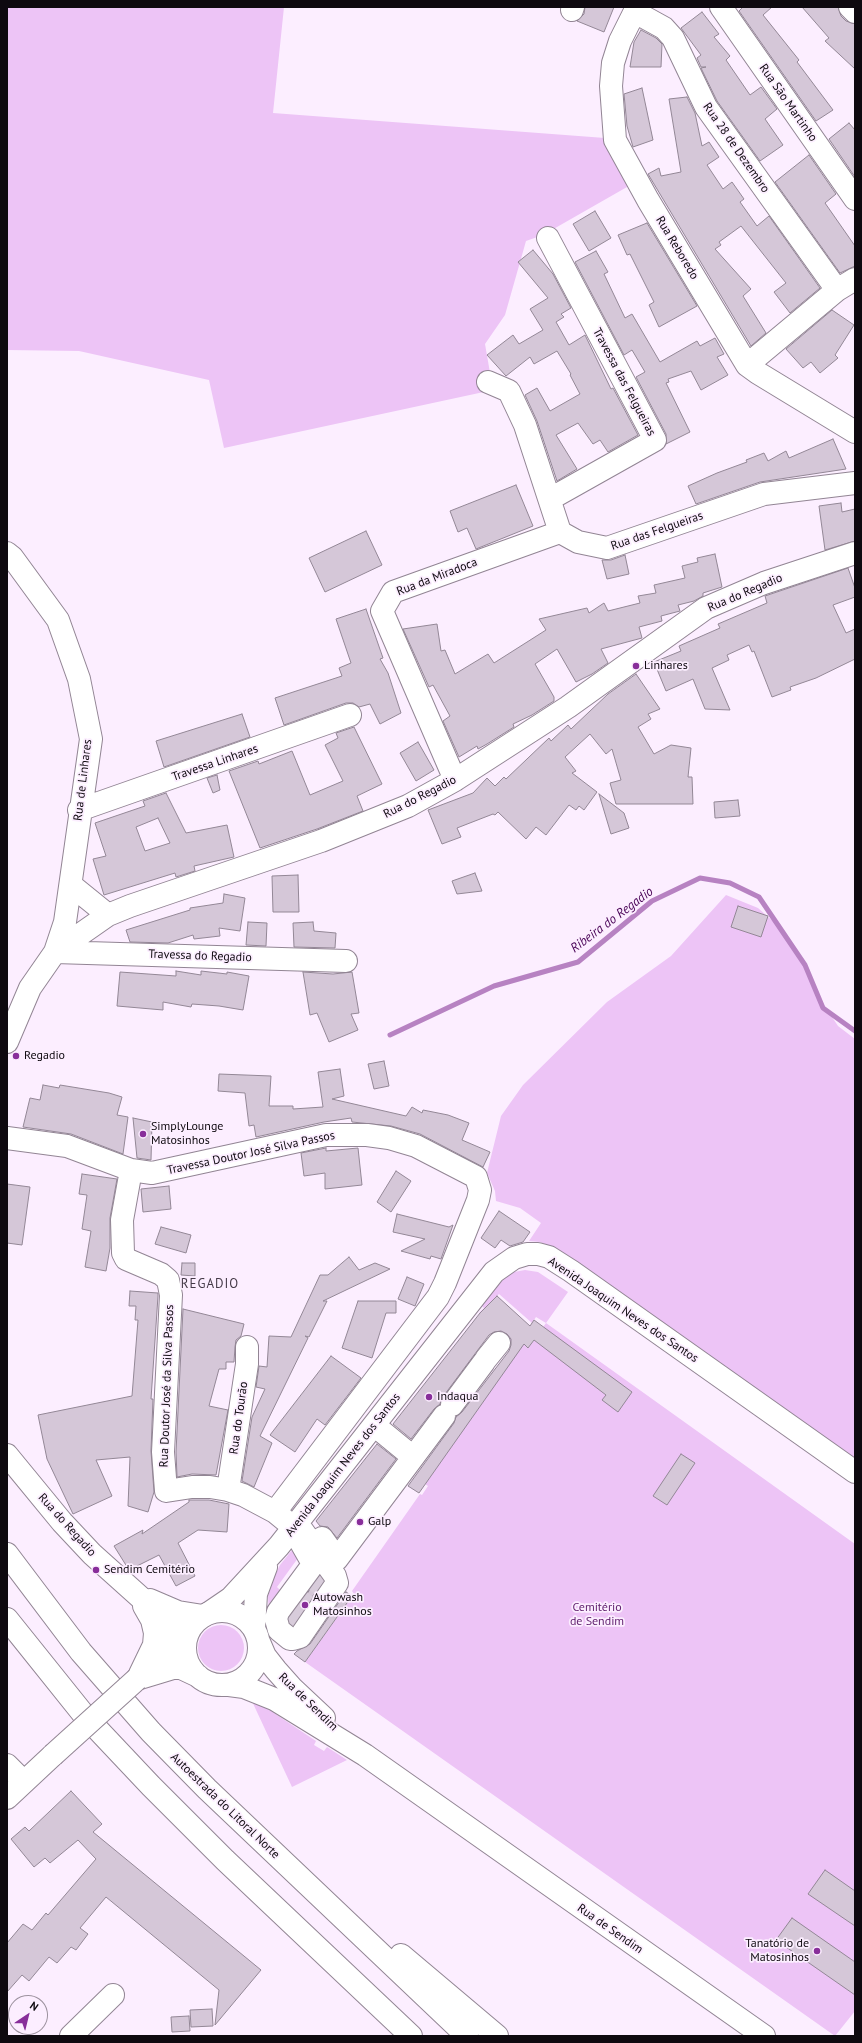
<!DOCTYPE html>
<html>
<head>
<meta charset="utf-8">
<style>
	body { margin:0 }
	#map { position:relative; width:862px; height:2043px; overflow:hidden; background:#fceeff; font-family:"PT Sans",sans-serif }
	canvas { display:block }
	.frame { position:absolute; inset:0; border:8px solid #0e090f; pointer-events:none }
	.north { position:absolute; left:8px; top:1995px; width:40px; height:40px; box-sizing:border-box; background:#fceeff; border:1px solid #9d929f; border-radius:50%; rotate:35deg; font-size:11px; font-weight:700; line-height:16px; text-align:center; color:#0e090f }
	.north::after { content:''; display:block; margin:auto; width:14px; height:18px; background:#882e9a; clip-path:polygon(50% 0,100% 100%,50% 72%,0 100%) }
</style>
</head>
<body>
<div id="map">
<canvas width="862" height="2043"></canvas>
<div class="frame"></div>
<div class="north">N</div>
</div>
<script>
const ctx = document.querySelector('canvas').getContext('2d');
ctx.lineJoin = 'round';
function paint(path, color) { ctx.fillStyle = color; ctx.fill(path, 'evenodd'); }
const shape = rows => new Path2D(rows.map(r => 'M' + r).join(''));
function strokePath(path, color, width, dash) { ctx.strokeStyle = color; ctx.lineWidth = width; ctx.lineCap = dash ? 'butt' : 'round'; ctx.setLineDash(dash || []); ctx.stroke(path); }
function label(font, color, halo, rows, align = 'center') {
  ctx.font = font + ' "PT Sans",sans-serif'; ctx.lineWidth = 3.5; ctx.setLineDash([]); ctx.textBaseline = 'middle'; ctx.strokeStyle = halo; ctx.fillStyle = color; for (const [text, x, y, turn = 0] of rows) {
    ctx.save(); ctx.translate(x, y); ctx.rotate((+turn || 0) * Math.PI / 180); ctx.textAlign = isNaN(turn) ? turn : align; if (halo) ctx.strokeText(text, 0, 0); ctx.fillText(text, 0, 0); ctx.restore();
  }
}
const green = shape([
	[7,7,284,7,273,113,605,138,634,183,543,235,526,241,505,315,485,344,493,390,224,448,209,380,79,351,7,350],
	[726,895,758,908,782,929,798,954,818,996,838,1026,855,1039,855,1459,552,1247,540,1242,529,1241,541,1223,520,1208,496,1201,495,1191,487,1173,501,1116,523,1085,607,1002,671,956],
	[525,1270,538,1272,568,1292,546,1323,855,1544,855,2011,835,2036,305,1662,354,1594,352,1591,420,1494,422,1495,428,1486,425,1484,519,1349,479,1313,484,1308,481,1305,504,1278,514,1272],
	[499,1294,532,1323,536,1317,546,1323,528,1348,485,1309],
	[296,1545,298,1558,277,1587,281,1591,269,1615,268,1596,271,1583,280,1565],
	'198 1648a23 23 0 1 1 46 0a23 23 0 1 1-46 0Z',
	[250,1697,316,1741,314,1745,324,1751,327,1747,347,1760,292,1787]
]);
const stream = shape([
	[390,1035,494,986,578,962,652,901,700,878,730,883,759,897,805,965,823,1008,855,1031]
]);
const building = shape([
	[585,7,614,7,604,32,577,21,584,14,585,7],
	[743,7,772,7,763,15,799,60,797,62,833,110,816,121,739,11,743,7],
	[802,7,838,7,841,16,846,21,855,24,855,69,825,41,829,38,802,7],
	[702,12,719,34,714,37,730,56,726,60,750,95,761,87,777,109,765,119,783,145,760,161,717,101,701,68,706,67,701,67,697,58,701,55,681,28,702,12],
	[641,30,656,38,662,44,661,67,630,67,634,42,641,30],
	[642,88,653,140,633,147,627,126,624,94,642,88],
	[687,97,695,113,702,146,709,142,719,157,707,165,723,189,732,182,744,199,740,202,757,226,769,216,820,288,790,313,774,292,786,283,741,226,719,242,721,245,715,249,751,289,743,296,766,333,751,346,648,174,659,168,661,176,681,172,669,99,687,97],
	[849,123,855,130,855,177,829,139,849,123],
	[809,155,836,194,825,203,855,246,855,266,840,273,775,182,809,155],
	[595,211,611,238,589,251,573,224,595,211],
	[647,223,697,306,659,327,649,305,654,302,630,254,627,255,618,235,647,223],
	[533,250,553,274,571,308,561,314,564,317,556,322,569,345,585,335,611,389,613,388,638,435,608,452,600,440,593,444,578,423,556,435,577,469,557,481,537,421,525,395,537,388,550,411,580,394,570,375,571,374,557,351,534,364,530,357,506,376,487,355,513,335,519,344,543,330,530,309,548,298,518,262,533,250],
	[596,251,608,272,604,274,625,318,632,314,660,362,697,341,700,346,715,338,724,354,717,357,728,375,701,390,691,371,668,379,669,382,666,383,690,432,666,444,666,434,636,377,645,372,632,350,624,355,575,262,596,251],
	[832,310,854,325,835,355,838,358,820,373,811,362,803,368,786,349,832,310],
	[833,439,846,469,760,482,696,504,688,486,717,473,747,462,746,460,764,453,768,461,786,451,789,458,833,439],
	[516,485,533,526,476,549,467,528,458,532,450,511,516,485],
	[841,503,842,512,855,509,855,541,825,550,819,506,841,503],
	[366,531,382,565,325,592,309,558,366,531],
	[715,554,722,587,703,593,703,596,694,601,678,605,680,611,661,616,662,621,639,627,642,638,601,649,608,663,592,674,576,682,557,649,535,664,554,697,554,701,532,715,513,724,514,727,487,744,478,749,477,746,459,757,443,721,450,716,433,685,429,687,403,629,437,624,441,651,445,650,455,674,488,654,494,663,546,630,539,619,587,608,589,613,604,603,608,611,640,603,638,596,656,593,654,585,685,578,682,566,698,562,697,558,715,554],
	[625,555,629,574,607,579,602,560,611,560,625,555],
	[848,568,855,588,855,597,833,605,846,633,855,629,855,659,816,678,790,687,791,690,772,697,754,651,752,652,749,645,727,655,729,660,712,668,730,710,705,709,693,679,666,691,654,662,681,651,679,646,720,628,718,624,767,603,765,596,848,568],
	[366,609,383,658,380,659,388,673,401,713,380,724,370,704,359,707,353,703,346,703,284,725,275,698,342,676,339,668,351,663,336,619,366,609],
	[636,674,660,709,648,714,651,719,638,727,654,754,671,745,691,748,688,777,692,777,693,804,616,804,610,783,621,780,612,749,606,754,590,734,565,757,576,771,572,773,597,792,584,810,579,806,576,810,569,805,546,835,536,827,526,839,498,812,495,815,493,814,457,828,461,837,442,844,428,810,473,793,487,778,495,786,504,777,506,779,549,738,551,741,568,725,571,729,608,694,636,674],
	[242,714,250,737,164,767,156,741,242,714],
	[354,727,382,784,357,796,363,811,317,829,260,848,229,771,258,761,259,764,292,751,310,795,343,781,325,745,338,738,336,733,354,727],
	[418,742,434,770,416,781,400,753,418,742],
	[217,775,220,790,213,793,207,778,217,775],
	[166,793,186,833,227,825,234,857,194,866,195,871,176,877,175,873,104,895,93,859,106,856,95,823,145,806,143,801,166,793],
	[158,818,170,843,145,851,136,827,158,818],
	[599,794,624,813,629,828,611,834,599,794],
	[738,800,740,816,715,818,714,802,738,800],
	[475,873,482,891,457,894,452,881,475,873],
	[298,875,299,912,273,912,272,876,298,875],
	[224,894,245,898,240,931,219,928,220,936,194,939,193,935,168,943,130,942,126,930,190,910,190,908,223,903,224,894],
	[738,906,768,916,761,937,731,927,738,906],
	[248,922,267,923,266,946,246,945,248,922],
	[313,922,314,931,336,933,335,948,294,947,293,923,313,922],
	[176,971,201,975,201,971,227,974,227,972,249,976,243,1010,219,1006,192,1004,191,1007,163,1002,163,1010,117,1006,120,972,176,976,176,971],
	[303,972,333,974,352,972,359,1013,351,1014,358,1030,329,1042,317,1013,310,1015,303,972],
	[384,1061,389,1086,374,1089,368,1064,384,1061],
	[340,1069,344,1096,332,1099,406,1116,412,1107,422,1113,423,1110,448,1115,469,1123,462,1140,490,1152,483,1167,420,1134,391,1126,352,1122,351,1118,324,1122,256,1137,254,1125,249,1126,245,1093,218,1091,219,1074,271,1076,269,1106,293,1106,293,1109,323,1107,318,1072,340,1069],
	[43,1085,59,1088,60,1085,109,1093,122,1097,117,1115,128,1117,123,1154,71,1134,23,1127,30,1098,40,1100,43,1085],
	[133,1118,152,1122,151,1160,137,1158,133,1118],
	[326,1148,326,1151,358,1148,362,1185,325,1189,325,1173,304,1176,301,1153,326,1148],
	[396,1171,411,1181,391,1212,377,1202,396,1171],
	[82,1174,117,1179,110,1218,110,1248,106,1271,85,1267,91,1231,82,1229,87,1195,79,1194,82,1174],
	[7,1184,30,1187,22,1245,7,1243,7,1184],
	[169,1186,171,1209,143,1212,141,1189,169,1186],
	[499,1211,530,1232,523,1242,510,1246,501,1240,495,1248,481,1238,499,1211],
	[397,1214,449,1227,453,1225,441,1259,431,1256,430,1259,401,1251,425,1239,393,1232,397,1214],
	[161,1227,191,1235,186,1253,155,1244,161,1227],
	[349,1257,359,1270,375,1263,390,1269,323,1301,327,1301,309,1337,305,1336,308,1338,260,1436,272,1443,254,1487,242,1481,252,1417,265,1389,256,1387,259,1366,267,1367,269,1336,291,1337,320,1275,328,1275,349,1257],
	[182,1263,195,1263,195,1276,181,1275,182,1263],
	[407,1277,424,1284,415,1306,398,1299,407,1277],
	[130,1291,158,1293,158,1296,151,1399,153,1399,151,1451,154,1492,148,1512,128,1506,130,1457,96,1460,112,1496,73,1514,47,1459,38,1415,132,1396,138,1320,135,1320,136,1306,129,1306,130,1291],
	[497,1296,530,1326,534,1320,632,1392,618,1412,602,1400,606,1395,534,1340,528,1348,524,1344,419,1493,408,1486,454,1423,456,1417,462,1412,509,1351,511,1345,511,1339,507,1334,501,1331,494,1332,489,1335,442,1398,440,1404,434,1409,411,1439,393,1424,480,1313,497,1296],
	[358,1301,396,1301,396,1313,386,1313,372,1358,342,1348,358,1301],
	[183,1309,244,1324,241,1336,236,1340,235,1347,234,1362,226,1362,226,1369,219,1369,209,1406,228,1410,216,1475,192,1474,177,1477,176,1452,183,1309],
	[331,1356,361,1378,325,1425,317,1419,295,1452,270,1435,331,1356],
	[377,1444,396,1459,337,1538,328,1527,320,1526,316,1521,377,1444],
	[681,1454,695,1463,667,1505,653,1496,681,1454],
	[189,1500,209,1500,229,1504,227,1532,198,1530,178,1543,195,1576,176,1586,159,1555,129,1570,114,1546,143,1530,142,1534,189,1502,189,1500],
	[320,1576,323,1581,293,1625,290,1623,289,1618,320,1576],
	[346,1592,352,1596,305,1662,294,1654,297,1651,310,1644,346,1592],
	[71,1791,102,1824,93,1832,261,1970,215,2025,219,1990,106,1897,80,1928,88,1934,76,1950,71,1947,57,1963,49,1957,29,1981,22,1975,7,1992,7,1943,23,1924,32,1930,46,1913,48,1915,96,1859,78,1840,50,1863,45,1858,34,1867,11,1839,25,1827,29,1831,71,1791],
	[825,1870,855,1891,855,1926,808,1894,825,1870],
	[792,1918,855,1962,855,1995,776,1940,792,1918],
	[212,2009,213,2026,191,2027,190,2010,212,2009],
	[189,2016,190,2031,172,2032,171,2017,189,2016]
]);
const minorTunnel = shape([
	[314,1580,326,1588],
	[300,1601,311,1609],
	[287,1619,299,1627]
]);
const minor = shape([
	[637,7,620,41,613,63,611,86,615,140,648,200,747,365,758,373,855,432],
	[721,7,855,199],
	[850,7,855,12],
	[572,10,573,7],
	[635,12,664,28,673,38,706,107,837,290],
	[548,238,655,440,550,499],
	[747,365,837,290,855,279],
	[488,382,509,391,525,425,560,532,578,542,607,548,764,494,855,483],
	[7,553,12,557,58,620,79,679,91,739,65,922,55,952],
	[455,780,382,611,393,592,560,532],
	[79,810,350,715],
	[71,885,108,915],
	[55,952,346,961],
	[7,1042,30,988,55,952,108,915,130,906,321,841,408,806,455,780,568,707,706,608,764,583,855,553],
	[7,1138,67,1146,131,1170,152,1173,326,1135,367,1135,389,1138,416,1146,476,1177,480,1190,478,1200,445,1283,438,1297,275,1512],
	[131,1170,122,1220,123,1253,126,1259,161,1274,168,1280,171,1295,163,1452,166,1491,192,1487,210,1487,228,1490,243,1495,275,1512,286,1521],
	[486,1359,499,1343],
	[452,1405,484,1362],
	[374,1425,413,1457],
	[7,1455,62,1522,92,1554,160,1615,179,1637,185,1647],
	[228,1490,247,1364,247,1347],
	[290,1532,300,1541,312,1562,312,1566,278,1612,276,1619,279,1630,290,1639,293,1639,300,1637,337,1583,335,1576,297,1523],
	[322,1538,337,1559,444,1416],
	[150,1600,178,1612,203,1616],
	[209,1613,231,1598,279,1546,494,1272,514,1258,527,1254,538,1254,549,1257,571,1271,855,1472],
	[254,1628,256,1594,266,1567],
	[140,1674,154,1645,155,1633,152,1620,144,1606],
	[7,1765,23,1781],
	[71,2036,113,1995]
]);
const major = shape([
	'185 1648a37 37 0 1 1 74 0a37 37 0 1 1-74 0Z',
	[259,1642,265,1656,276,1670,292,1688,324,1718],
	[140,1678,173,1668,181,1668,198,1676],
	[137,1679,192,1625],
	[229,1685,244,1687,274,1699,365,1755,764,2036],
	[7,1798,53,1755]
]);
const highway = shape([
	[7,1554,81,1652,151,1732,207,1789,467,2036],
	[7,1619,84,1715,151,1786,225,1860,411,2036],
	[401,1955,497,2036]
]);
const majorBridge = shape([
	[53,1755,137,1679]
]);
const markers = [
	[636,666,4,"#882e9a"],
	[16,1056,4,"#882e9a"],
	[143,1134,4,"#882e9a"],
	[429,1397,4,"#882e9a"],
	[360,1522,4,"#882e9a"],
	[96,1570,4,"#882e9a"],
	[305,1605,4,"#882e9a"],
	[817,1951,4,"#882e9a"]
];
const streetNames = [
	["Rua São Martinho",788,103,55],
	["Rua 28 de Dezembro",736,148,55],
	["Rua Reboredo",677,248,59],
	["Travessa das Felgueiras",624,382,62],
	["Rua das Felgueiras",657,531,-19],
	["Rua da Miradoca",437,577,-21],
	["Rua do Regadio",745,593,-23],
	["Travessa Linhares",215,763,-19],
	["Rua de Linhares",83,780,-83],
	["Rua do Regadio",420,797,-27],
	["Travessa do Regadio",200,956,2],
	["Travessa Doutor José Silva Passos",251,1153,-12],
	["Avenida Joaquim Neves dos Santos",623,1310,34],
	["Rua Doutor José da Silva Passos",167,1386,-88],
	["Rua do Tourão",239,1418,-82],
	["Avenida Joaquim Neves dos Santos",343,1465,-52],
	["Rua do Regadio",67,1525,48],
	["Rua de Sendim",308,1702,44],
	["Autoestrada do Litoral Norte",225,1806,44],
	["Rua de Sendim",610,1929,35]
];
const poiNames = [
	["Linhares",644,666],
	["Regadio",24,1056],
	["SimplyLounge",151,1127],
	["Matosinhos",151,1141],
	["Indaqua",437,1397],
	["Galp",368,1522],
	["Sendim Cemitério",104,1570],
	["Autowash",313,1598],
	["Matosinhos",313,1612],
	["Tanatório de",809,1944,"right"],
	["Matosinhos",809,1958,"right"]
];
const parkNames = [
	["Cemitério",597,1608],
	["de Sendim",597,1622]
];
const waterNames = [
	["Ribeira do Regadio",612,920,-37]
];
const neighbourhoodNames = [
	["REGADIO",210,1284]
];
paint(green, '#edc4f6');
strokePath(stream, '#b782c2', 5);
paint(building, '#d5c7d8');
strokePath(building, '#938796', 1);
strokePath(minorTunnel, '#d8ccdb', 22, [22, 11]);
strokePath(minor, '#928594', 24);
strokePath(major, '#928594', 24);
strokePath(highway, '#928594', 24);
strokePath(minor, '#fff', 22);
strokePath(major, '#fff', 22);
strokePath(highway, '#fff', 22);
strokePath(majorBridge, '#928594', 24, []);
strokePath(majorBridge, '#fff', 22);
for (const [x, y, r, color] of markers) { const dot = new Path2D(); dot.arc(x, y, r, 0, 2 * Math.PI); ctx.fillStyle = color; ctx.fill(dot); strokePath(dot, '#fceeff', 1.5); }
label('12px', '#0e090f', '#fceeff', streetNames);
label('12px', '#0e090f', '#fceeff', poiNames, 'left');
label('12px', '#61216f', '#fceeff', parkNames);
label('italic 13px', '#490357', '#fceeff', waterNames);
ctx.letterSpacing = '1px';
label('13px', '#443947', '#fceeff', neighbourhoodNames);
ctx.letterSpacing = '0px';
</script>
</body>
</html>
